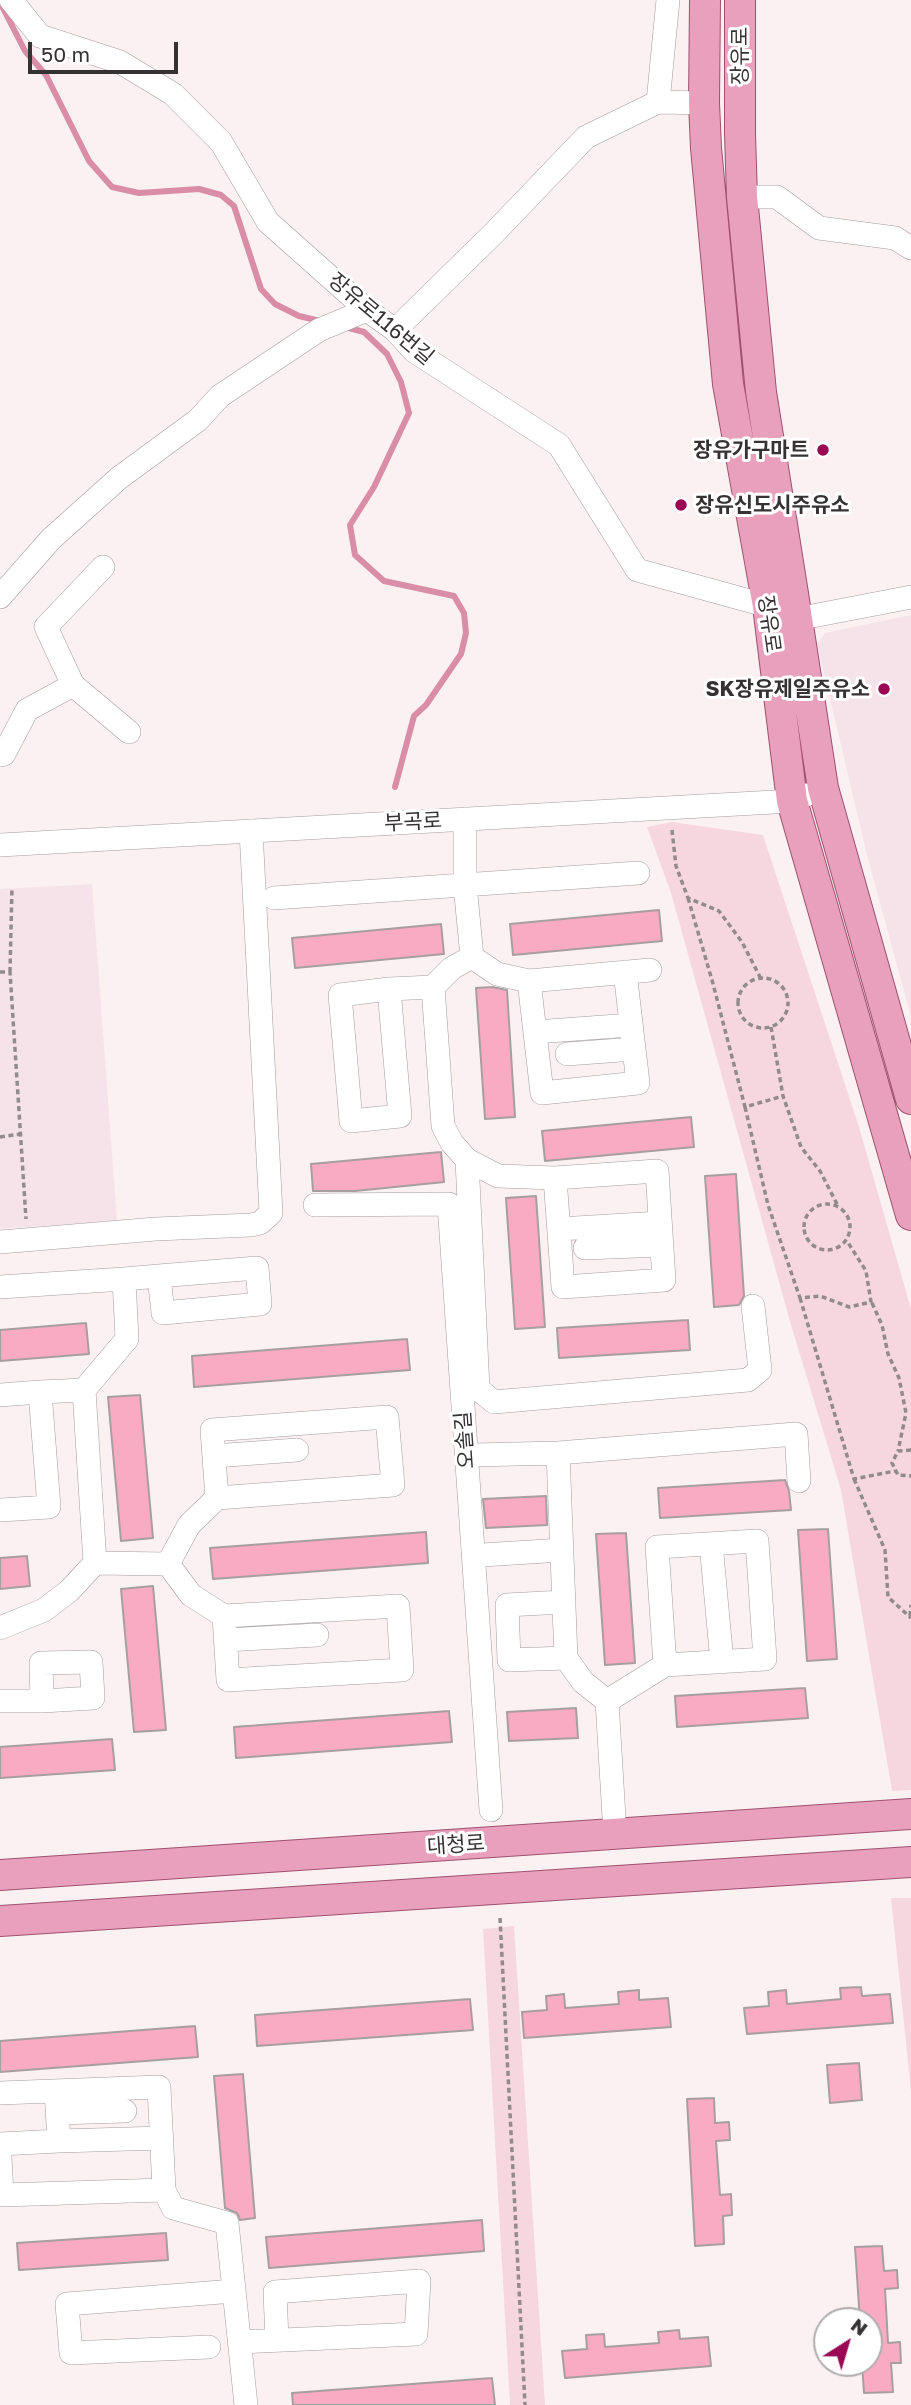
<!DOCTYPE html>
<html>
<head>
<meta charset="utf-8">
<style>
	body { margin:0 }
	#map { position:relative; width:911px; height:2405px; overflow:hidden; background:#fbf1f3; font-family:"Golos Text",sans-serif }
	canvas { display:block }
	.north { position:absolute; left:813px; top:2307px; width:70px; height:70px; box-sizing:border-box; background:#fff; border:2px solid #afadae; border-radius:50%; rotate:37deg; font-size:19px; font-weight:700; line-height:28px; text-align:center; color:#363234 }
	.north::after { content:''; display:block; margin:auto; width:24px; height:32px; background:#9b0655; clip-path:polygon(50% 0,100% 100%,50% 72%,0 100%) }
	.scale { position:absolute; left:28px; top:42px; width:150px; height:32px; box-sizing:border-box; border:4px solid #363234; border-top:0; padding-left:9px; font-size:21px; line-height:24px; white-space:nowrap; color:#363234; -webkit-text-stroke:5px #fff; paint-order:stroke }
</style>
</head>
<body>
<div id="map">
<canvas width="911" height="2405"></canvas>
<div class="north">N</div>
<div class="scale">50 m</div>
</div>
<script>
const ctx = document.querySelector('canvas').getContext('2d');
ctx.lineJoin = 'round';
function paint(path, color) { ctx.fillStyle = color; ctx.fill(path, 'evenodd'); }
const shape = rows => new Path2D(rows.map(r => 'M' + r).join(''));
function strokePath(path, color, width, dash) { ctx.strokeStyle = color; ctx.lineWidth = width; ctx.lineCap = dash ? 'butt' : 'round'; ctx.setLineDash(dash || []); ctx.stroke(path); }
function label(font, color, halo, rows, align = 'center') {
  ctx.font = font + ' "Golos Text","Noto Sans KR",sans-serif'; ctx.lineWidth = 6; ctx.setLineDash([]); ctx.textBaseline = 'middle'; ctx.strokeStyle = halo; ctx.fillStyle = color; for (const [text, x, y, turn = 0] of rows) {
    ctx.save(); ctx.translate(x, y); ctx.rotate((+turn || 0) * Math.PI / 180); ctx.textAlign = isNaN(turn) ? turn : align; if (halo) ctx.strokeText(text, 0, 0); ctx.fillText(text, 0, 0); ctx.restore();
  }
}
const built = shape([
	[911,615,911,1017,867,855,817,644,825,633],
	[92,884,117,1221,0,1229,0,889]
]);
const green = shape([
	[672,822,763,835,859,1127,911,1309,911,1790,892,1791,841,1490,791,1325,671,893,647,827],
	[891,1898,911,1898,911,2091],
	[514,1926,545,2405,510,2405,483,1929]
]);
const stream = shape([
	[1,4,25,51,46,75,89,161,112,187,139,193,199,189,221,195,234,206,261,289,275,304,299,316,320,321],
	[345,327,364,332,387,354,401,382,409,413,374,487,350,525,355,555,384,581,454,596,464,613,466,633,461,654,426,705,414,716,395,787]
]);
const building = shape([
	[659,910,662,941,513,955,510,924,659,910],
	[441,924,444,954,295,968,292,938,441,924],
	[492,987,507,990,515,1117,485,1119,476,988,492,987],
	[691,1117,694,1147,545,1161,542,1131,691,1117],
	[441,1152,444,1182,355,1191,313,1191,311,1164,441,1152],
	[736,1174,744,1296,739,1305,714,1307,705,1176,736,1174],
	[536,1196,545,1327,515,1329,506,1198,536,1196],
	[688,1320,690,1350,559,1358,557,1328,688,1320],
	[86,1323,89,1354,0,1361,0,1330,86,1323],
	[407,1339,410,1370,194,1387,192,1356,407,1339],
	[140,1395,153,1538,121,1541,108,1397,140,1395],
	[785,1480,789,1491,791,1510,660,1518,658,1488,785,1480],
	[546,1496,547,1525,486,1528,483,1499,546,1496],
	[828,1529,837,1659,807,1661,798,1530,828,1529],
	[426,1532,428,1563,213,1579,210,1548,426,1532],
	[626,1533,635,1663,605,1665,596,1534,626,1533],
	[27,1556,30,1586,0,1589,0,1558,27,1556],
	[153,1586,166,1730,134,1732,121,1589,153,1586],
	[805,1688,808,1718,677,1727,675,1696,805,1688],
	[576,1708,578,1738,509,1741,507,1712,576,1708],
	[449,1711,452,1742,236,1758,234,1727,449,1711],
	[112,1739,115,1770,0,1778,0,1747,112,1739],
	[861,1987,862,1996,890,1994,893,2023,747,2034,744,2008,769,2006,768,1992,786,1990,787,2004,841,1999,840,1988,861,1987],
	[639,1990,639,2000,668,1998,671,2027,524,2038,522,2012,547,2010,546,1996,564,1994,565,2008,619,2004,618,1992,639,1990],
	[470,1999,473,2030,257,2046,255,2015,470,1999],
	[195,2026,198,2057,0,2072,0,2041,195,2026],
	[859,2063,862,2100,830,2103,827,2065,859,2063],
	[243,2074,255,2218,240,2220,237,2213,225,2208,214,2076,243,2074],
	[714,2098,715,2123,729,2122,730,2140,716,2141,720,2195,731,2194,732,2215,723,2216,724,2244,695,2246,687,2099,714,2098],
	[482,2220,484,2251,269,2268,266,2237,482,2220],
	[166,2233,168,2260,19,2270,17,2243,166,2233],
	[882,2246,884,2271,897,2270,898,2288,885,2289,888,2343,900,2342,901,2363,891,2363,893,2392,864,2393,862,2363,869,2363,869,2321,860,2321,855,2247,882,2246],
	[679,2330,680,2339,708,2337,711,2366,565,2378,562,2351,587,2349,586,2335,604,2334,605,2347,659,2343,658,2332,679,2330],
	[492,2378,495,2405,293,2405,292,2393,492,2378]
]);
const path = shape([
	[672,830,676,866,688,898,719,911,742,942,760,977],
	[688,898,712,980,745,1107,783,1096],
	[0,972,10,972,26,1219],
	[10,972,12,887],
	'738 1003a25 25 0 1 1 50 0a25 25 0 1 1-50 0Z',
	[771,1027,783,1096,801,1147,820,1171,838,1206],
	[745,1107,768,1205,800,1298,820,1296,849,1307,871,1302,866,1271,847,1241],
	[0,1137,21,1134],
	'804 1227a23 23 0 1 1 46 0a23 23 0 1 1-46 0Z',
	[800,1298,854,1479,895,1471],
	[872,1303,882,1325,888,1354,899,1378,906,1413,898,1451],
	[911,1450,898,1451,892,1463,898,1475,911,1476],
	[854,1479,885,1550,888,1597,911,1618],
	[910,1616,911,1605],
	[500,1918,525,2405]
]);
const minor = shape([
	[11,0,40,36,120,62,173,94,221,142,268,222,367,310,395,330,414,351,559,445,637,570,768,606,797,619,911,597],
	[658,102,668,0],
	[742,197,777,197,819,228,895,238,911,248],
	[395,330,493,234,586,137,658,102,704,103],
	[0,597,51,539,119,478,198,420,220,396,319,330,367,310],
	[73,685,46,627,103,567],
	[0,755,4,754,27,710,73,685,129,732],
	[465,819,465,885,472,957,452,968,433,987,443,1126,452,1143,467,1160,478,1389,494,1402,748,1380,760,1370,753,1306],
	[0,845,792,801,806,795],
	[274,898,638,873],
	[472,957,497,974,529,981,650,970],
	[529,981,542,1093,638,1083,625,972],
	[389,989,400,1116,351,1121,340,995,389,989,433,987],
	[535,1032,631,1025],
	[567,1054,634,1049],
	[467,1160,498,1176,555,1178,563,1287,664,1280,657,1171,555,1178],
	[315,1205,449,1204,491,1810],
	[559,1229,660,1223],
	[0,1242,156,1229,251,1225,260,1223,271,1213,251,831],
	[585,1248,662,1245],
	[124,1279,159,1276,257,1268,260,1304,163,1313,159,1276],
	[0,1287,124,1279,127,1339,84,1390],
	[0,1395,40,1392,49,1507,0,1510],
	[474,1455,558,1453],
	[214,1456,297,1450],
	[711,1544,722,1662],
	[482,1555,562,1550],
	[95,1563,168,1564,191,1595,224,1616,228,1680,402,1670,398,1606,224,1616],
	[168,1564,189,1525,217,1498,393,1485,387,1417,212,1430,217,1498],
	[563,1602,507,1605,509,1660,566,1658],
	[0,1628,44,1610,69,1591,95,1563,84,1390,40,1392],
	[225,1640,317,1635],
	[0,1701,42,1701,93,1698,91,1662,41,1663,42,1701],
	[607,1701,583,1682,566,1658,558,1453,796,1434,799,1481],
	[615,1834,607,1701,665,1665,765,1659,757,1541,657,1547,665,1665],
	[56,2091,59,2141,162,2138],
	[0,2093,159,2087,164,2190,173,2208,227,2223,246,2405],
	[57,2113,125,2111],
	[0,2144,59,2141],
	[0,2157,2,2195,164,2190],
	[239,2342,416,2334,419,2281,275,2292,277,2340],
	[209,2347,71,2353,67,2304,234,2291]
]);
const major = shape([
	[705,0,704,103,706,148,728,384,768,606,792,801,911,1215],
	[740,0,740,134,742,197,761,392,797,619,823,788,911,1099],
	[0,1875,911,1814],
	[0,1921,911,1862]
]);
const markers = [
	[823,450,7,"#9b0655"],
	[681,505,7,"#9b0655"],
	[884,689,7,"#9b0655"]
];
const streetNames = [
	["장유로",740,56,-90],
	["장유로116번길",381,319,40],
	["장유로",769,624,82],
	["부곡로",413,822,-3],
	["오솔길",465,1440,-94],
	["대청로",456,1845,-4]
];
const poiNames = [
	["장유가구마트",809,450],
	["장유신도시주유소",695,505,"left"],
	["SK장유제일주유소",870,689]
];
paint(built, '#f6e3e9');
paint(green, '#f6d7e0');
strokePath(stream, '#d98da7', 6);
paint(building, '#f9abc4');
strokePath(building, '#a79ea1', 2);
strokePath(minor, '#a59c9e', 24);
strokePath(major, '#9f516f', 32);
strokePath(path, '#928b8d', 3.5, [5, 3.5]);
strokePath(minor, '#fff', 23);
strokePath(major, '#e8a0bc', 30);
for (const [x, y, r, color] of markers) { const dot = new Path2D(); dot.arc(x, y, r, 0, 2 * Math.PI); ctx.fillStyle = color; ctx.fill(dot); strokePath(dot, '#fff', 2.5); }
label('21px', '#363234', '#fff', streetNames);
label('bold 21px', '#363234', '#fff', poiNames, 'right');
</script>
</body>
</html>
